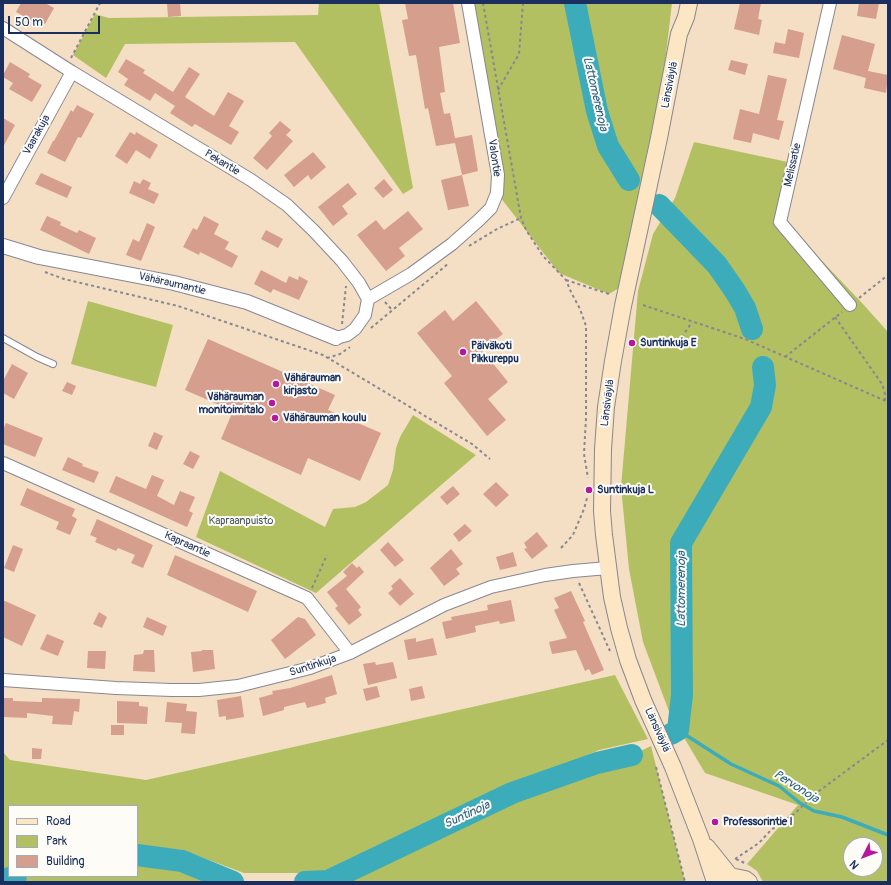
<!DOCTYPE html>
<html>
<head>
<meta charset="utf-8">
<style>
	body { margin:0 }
	#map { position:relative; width:891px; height:885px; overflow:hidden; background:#f4dfc4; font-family:Pangolin,sans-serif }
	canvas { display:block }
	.frame { position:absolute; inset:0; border:4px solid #1b2f5e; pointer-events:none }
	.legend { position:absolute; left:8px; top:805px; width:130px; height:72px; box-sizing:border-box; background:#fdfcf7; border:1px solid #a3aaba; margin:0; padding:5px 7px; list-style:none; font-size:12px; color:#1b2f5e }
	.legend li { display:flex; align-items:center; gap:8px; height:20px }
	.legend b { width:20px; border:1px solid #a3aaba }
	.north { position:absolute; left:843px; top:837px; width:40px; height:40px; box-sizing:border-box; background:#fdfcf7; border:1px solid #a3aaba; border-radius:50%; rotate:228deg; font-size:11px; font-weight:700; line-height:16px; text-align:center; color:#1b2f5e }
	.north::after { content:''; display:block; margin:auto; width:14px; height:18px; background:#b5179e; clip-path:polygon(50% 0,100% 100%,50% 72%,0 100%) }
	.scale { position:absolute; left:8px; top:16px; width:92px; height:18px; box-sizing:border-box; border:2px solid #1b2f5e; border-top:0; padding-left:5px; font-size:12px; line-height:14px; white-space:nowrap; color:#1b2f5e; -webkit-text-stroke:3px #fdfcf7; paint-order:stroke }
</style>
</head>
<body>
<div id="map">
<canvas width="891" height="885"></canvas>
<div class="frame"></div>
<ul class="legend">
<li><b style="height:5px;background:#fce6c4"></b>Road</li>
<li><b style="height:11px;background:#b3c062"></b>Park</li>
<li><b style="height:11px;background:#d69e8c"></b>Building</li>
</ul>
<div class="north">N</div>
<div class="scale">50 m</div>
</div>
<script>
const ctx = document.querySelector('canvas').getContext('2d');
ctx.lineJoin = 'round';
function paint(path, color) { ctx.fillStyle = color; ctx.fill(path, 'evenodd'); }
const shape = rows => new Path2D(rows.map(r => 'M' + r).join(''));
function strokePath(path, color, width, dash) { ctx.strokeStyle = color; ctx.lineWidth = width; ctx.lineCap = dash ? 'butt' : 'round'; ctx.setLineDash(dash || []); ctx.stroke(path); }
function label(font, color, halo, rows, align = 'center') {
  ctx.font = font + ' Pangolin,sans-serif'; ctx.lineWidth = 4; ctx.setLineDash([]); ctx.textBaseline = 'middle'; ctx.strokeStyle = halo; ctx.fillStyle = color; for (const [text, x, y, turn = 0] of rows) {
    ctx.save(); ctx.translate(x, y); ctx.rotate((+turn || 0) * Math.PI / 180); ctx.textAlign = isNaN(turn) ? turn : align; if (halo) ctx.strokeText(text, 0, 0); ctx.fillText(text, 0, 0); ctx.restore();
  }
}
const green = shape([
	[319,3,379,3,413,188,403,194,295,42,125,44,106,78,73,55,95,14,109,18,318,15],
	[467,3,672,3,664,71,619,288,609,294,559,273,497,193],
	[694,142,797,164,783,220,862,303,888,332,888,882,763,882,757,871,747,864,798,805,705,773,670,714,643,642,629,569,621,487,638,291,653,234,675,198],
	[851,845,875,845,875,869,851,869],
	[88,301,173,325,156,387,71,364],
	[413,415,476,455,316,593,196,537,220,471,325,527,333,509,355,507,366,502,388,485,393,470,396,448,400,437],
	[615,675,648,739,599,750,325,873,244,873,182,850,137,845,137,806,9,806,9,870,3,874,3,752,10,760,146,780],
	[651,746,685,882,305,882,328,881,512,793,597,763,632,755],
	[137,855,182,861,233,882,17,882,30,876,137,876]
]);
const stream = shape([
	[678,730,731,764,779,786,800,803,814,811,842,817,888,835]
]);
const river = shape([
	[575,3,597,111,608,146,629,180],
	[659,205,717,265,735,291,745,308,752,329],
	[671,734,678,730,682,695,681,543,761,407,765,385,763,367],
	[137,855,182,861,233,882],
	[3,880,16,876],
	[305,882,328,881,512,793,597,763,632,755]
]);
const building = shape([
	[21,3,45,3,54,8,45,24,36,19,34,22,16,12],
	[167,3,180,3,181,16,168,17],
	[405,3,453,3,460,43,439,47,445,92,440,93,444,114,450,113,455,138,472,135,478,171,462,175,455,143,436,146,428,108,425,109,416,55,409,56,402,20,408,19],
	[740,3,761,3,758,19,762,20,759,35,734,29],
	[859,3,879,3,876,19,857,16],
	[788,29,804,33,799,58,773,53,775,42,785,44],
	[842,35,875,44,868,71,888,75,886,93,864,88,866,78,833,69],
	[126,59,145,70,143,73,173,92,189,67,200,74,185,97,214,116,228,92,244,101,229,126,239,132,231,145,195,124,192,127,170,113,175,106,155,93,150,101,124,85,128,79,118,72],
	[731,60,748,64,745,75,728,70],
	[10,62,30,74,28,77,42,85,32,102,9,89,13,83,3,77,3,75],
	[768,75,787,79,777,120,784,121,779,140,753,133,751,143,733,139,740,109,759,114],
	[77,105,94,114,81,138,78,137,65,162,47,153,53,141,54,141,71,110,73,112],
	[3,118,15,125,3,147],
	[280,121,291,130,286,135,293,141,267,170,253,158,272,136,269,133],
	[130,132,135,135,136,132,158,145,150,159,136,150,127,164,115,156],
	[313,152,326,167,311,180,308,175,294,187,284,175],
	[41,173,72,187,67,198,35,184],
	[462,175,469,206,448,210,441,180],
	[143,179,151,183,148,189,159,194,154,204,129,193,134,181,140,184],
	[384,179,393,190,383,198,374,188],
	[348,183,357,194,342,206,348,214,333,226,318,207],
	[408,211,423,229,399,248,405,256,386,271,357,235,376,220,384,230],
	[47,216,61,222,60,225,77,233,79,230,96,238,89,254,40,230],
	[204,216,219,224,214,234,229,242,225,249,238,256,232,268,200,252,199,255,183,247,193,228,197,230],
	[147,223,155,227,141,261,126,255,133,239,139,242],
	[266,230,283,239,278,248,261,239],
	[261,270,286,283,289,276,298,280,299,276,308,281,299,300,273,289,271,293,254,284],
	[476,301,503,334,482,350,508,382,488,399,506,420,487,436,444,383,452,376,417,333,445,310,453,321],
	[208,339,335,395,328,410,381,433,360,481,308,458,301,475,221,439,233,411,185,390],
	[12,364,28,373,14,399,3,393,3,381],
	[67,382,76,386,72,395,62,391],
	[6,423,43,438,35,457,3,444,3,430],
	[154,432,163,436,157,450,148,446],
	[190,451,200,456,193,469,183,464],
	[68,457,83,464,82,466,99,472,94,483,62,470],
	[152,475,164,480,157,496,174,505,180,491,195,497,189,511,193,513,187,527,109,492,116,476,146,489],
	[496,482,509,495,496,507,483,494],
	[453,486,460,494,447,505,440,497],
	[27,488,75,509,72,516,77,519,70,535,56,529,59,522,20,505],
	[97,519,153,545,143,568,131,563,135,555,118,548,116,551,95,542,97,538,90,535],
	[465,524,472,531,459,542,453,534],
	[537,532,548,546,532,559,524,549,527,548,524,543],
	[388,542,404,560,395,567,380,550],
	[13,545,23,549,14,572,4,568],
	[451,549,463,564,456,569,460,574,444,586,430,568],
	[513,552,517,566,500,570,496,557],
	[175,555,257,591,248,612,167,575],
	[352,563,357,568,359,566,364,572,346,589,361,607,358,610,362,615,349,625,335,608,338,606,327,592,347,576,343,572],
	[400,578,414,594,400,606,388,593,393,589,391,586],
	[571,591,585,621,583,622,604,670,592,675,589,669,585,671,576,650,552,654,549,642,567,638,554,610,559,608,554,598],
	[3,600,36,615,22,646,3,637],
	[511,600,515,621,500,624,499,621,475,626,476,632,446,639,442,622,452,620,451,617,488,610,487,605],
	[99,612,107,617,102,628,93,624],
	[147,617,167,626,163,636,143,627],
	[298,617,305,619,316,635,285,659,271,640],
	[47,634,64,641,58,656,40,649],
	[416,638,416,642,433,638,437,655,408,660,404,640],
	[144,650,154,650,155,672,133,671,134,655,143,654],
	[202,650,213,650,215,669,193,672,191,652,202,651],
	[88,651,106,651,105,669,87,668],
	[375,662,376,665,393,662,397,678,368,685,363,664],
	[332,675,337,694,325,698,326,703,307,708,305,702,284,707,284,710,263,716,259,698,273,694,272,691,290,688],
	[377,686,380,697,366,701,363,689],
	[422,686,425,698,411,701,409,689],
	[241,696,244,717,226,720,226,716,219,717,217,700],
	[3,698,13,698,13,701,42,702,42,698,80,699,79,712,74,711,72,725,52,724,53,716,27,713,27,718,3,717],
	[117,701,139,702,139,706,148,707,147,724,117,723],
	[167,702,187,704,186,711,197,712,195,734,181,733,182,723,165,722],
	[111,725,124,725,124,735,111,735],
	[32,748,42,749,41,759,32,759]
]);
const path = shape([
	[483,3,521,218,526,230,543,256,566,280,571,292,580,309,586,326,586,418,584,454,588,478],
	[71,58,100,3],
	[498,90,519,54,523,3],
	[469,246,497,229,521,218],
	[45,272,64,279,178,306,323,355,472,444,490,459],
	[566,280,609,294],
	[859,298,888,275],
	[385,302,392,310],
	[643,305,745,339,888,402],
	[835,317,882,384,885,394,885,400],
	[342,324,346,286],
	[371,328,449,263],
	[632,343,654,347,671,347,680,340,692,322],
	[785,357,842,312],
	[327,358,340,354,350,347],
	[561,548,573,535,584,509,587,498],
	[579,583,610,651],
	[312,588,327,555],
	[656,767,685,882],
	[735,859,759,843,771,830,794,814,819,791,888,740],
	[736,859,747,864]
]);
const service = shape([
	[3,338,37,357,53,364]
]);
const minor = shape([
	[830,3,780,222,850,305],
	[3,28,72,72,251,180,287,205,314,231,342,261,359,283,368,299,365,315,355,329,347,335,336,338],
	[3,198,72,72],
	[368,299,411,274,452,244,479,220,491,208,497,193,498,175,468,3],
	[3,463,307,598,350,653],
	[3,680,116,688,172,690,199,690,238,686,310,668,350,653,444,605,491,587,545,575,573,571,608,568]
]);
const tertiary = shape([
	[3,246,39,257,174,283,247,302,336,338]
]);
const secondary = shape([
	[689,3,686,17,679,34,659,138,623,306,613,361,606,407,603,449,602,511,604,535,612,597,619,628,628,660,643,700,673,767,701,839,715,882],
	[707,847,731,877],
	[722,879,725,878,735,877,745,879,749,882]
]);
const markers = [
	[632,343,4,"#b5179e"],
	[463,352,4,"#b5179e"],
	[276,384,4,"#b5179e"],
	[272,403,4,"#b5179e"],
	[275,418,4,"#b5179e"],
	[589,490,4,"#b5179e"],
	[715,822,4,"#b5179e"]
];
const streetNames = [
	["Länsiväylä",670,85,-79],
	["Vaarakuja",37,135,-61],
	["Valontie",494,158,82],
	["Pekantie",222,163,31],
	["Melissatie",793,165,-77],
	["Vähäraumantie",172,284,13],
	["Länsiväylä",608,403,-83],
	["Kapraantie",187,545,24],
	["Suntinkuja",313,666,-18],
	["Länsiväylä",657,730,66]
];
const poiNames = [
	["Suntinkuja E",640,343],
	["Päiväkoti",471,346],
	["Pikkureppu",471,359],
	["Vähärauman",284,378],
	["kirjasto",284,391],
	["Vähärauman",264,397,"right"],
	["monitoimitalo",264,410,"right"],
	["Vähärauman koulu",283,418],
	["Suntinkuja L",597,490],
	["Professorintie I",723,822]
];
const parkNames = [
	["Kapraanpuisto",241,521]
];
const waterNames = [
	["Lattomerenoja",595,94,77],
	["Lattomerenoja",682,589,-90],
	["Pervonoja",796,787,32],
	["Suntinoja",467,815,-25]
];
paint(green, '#b3c062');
strokePath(stream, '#3dacba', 3.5);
strokePath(river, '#3dacba', 22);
paint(building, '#d69e8c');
strokePath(service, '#888791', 8);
strokePath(minor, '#888791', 14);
strokePath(tertiary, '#888791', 16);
strokePath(secondary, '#888791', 18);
strokePath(path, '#888791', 2, [3, 3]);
strokePath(service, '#fff', 6);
strokePath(minor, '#fff', 12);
strokePath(tertiary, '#fff', 14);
strokePath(secondary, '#fce6c4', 16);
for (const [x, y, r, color] of markers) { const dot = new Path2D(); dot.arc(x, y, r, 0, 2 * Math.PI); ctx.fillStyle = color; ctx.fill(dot); strokePath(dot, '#fdfcf7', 1.5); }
label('11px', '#1b2f5e', '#fdfcf7', streetNames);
label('bold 11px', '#1b2f5e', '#fdfcf7', poiNames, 'left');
label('11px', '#495a5f', '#fdfcf7', parkNames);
label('italic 12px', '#296183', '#fdfcf7', waterNames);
</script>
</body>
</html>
